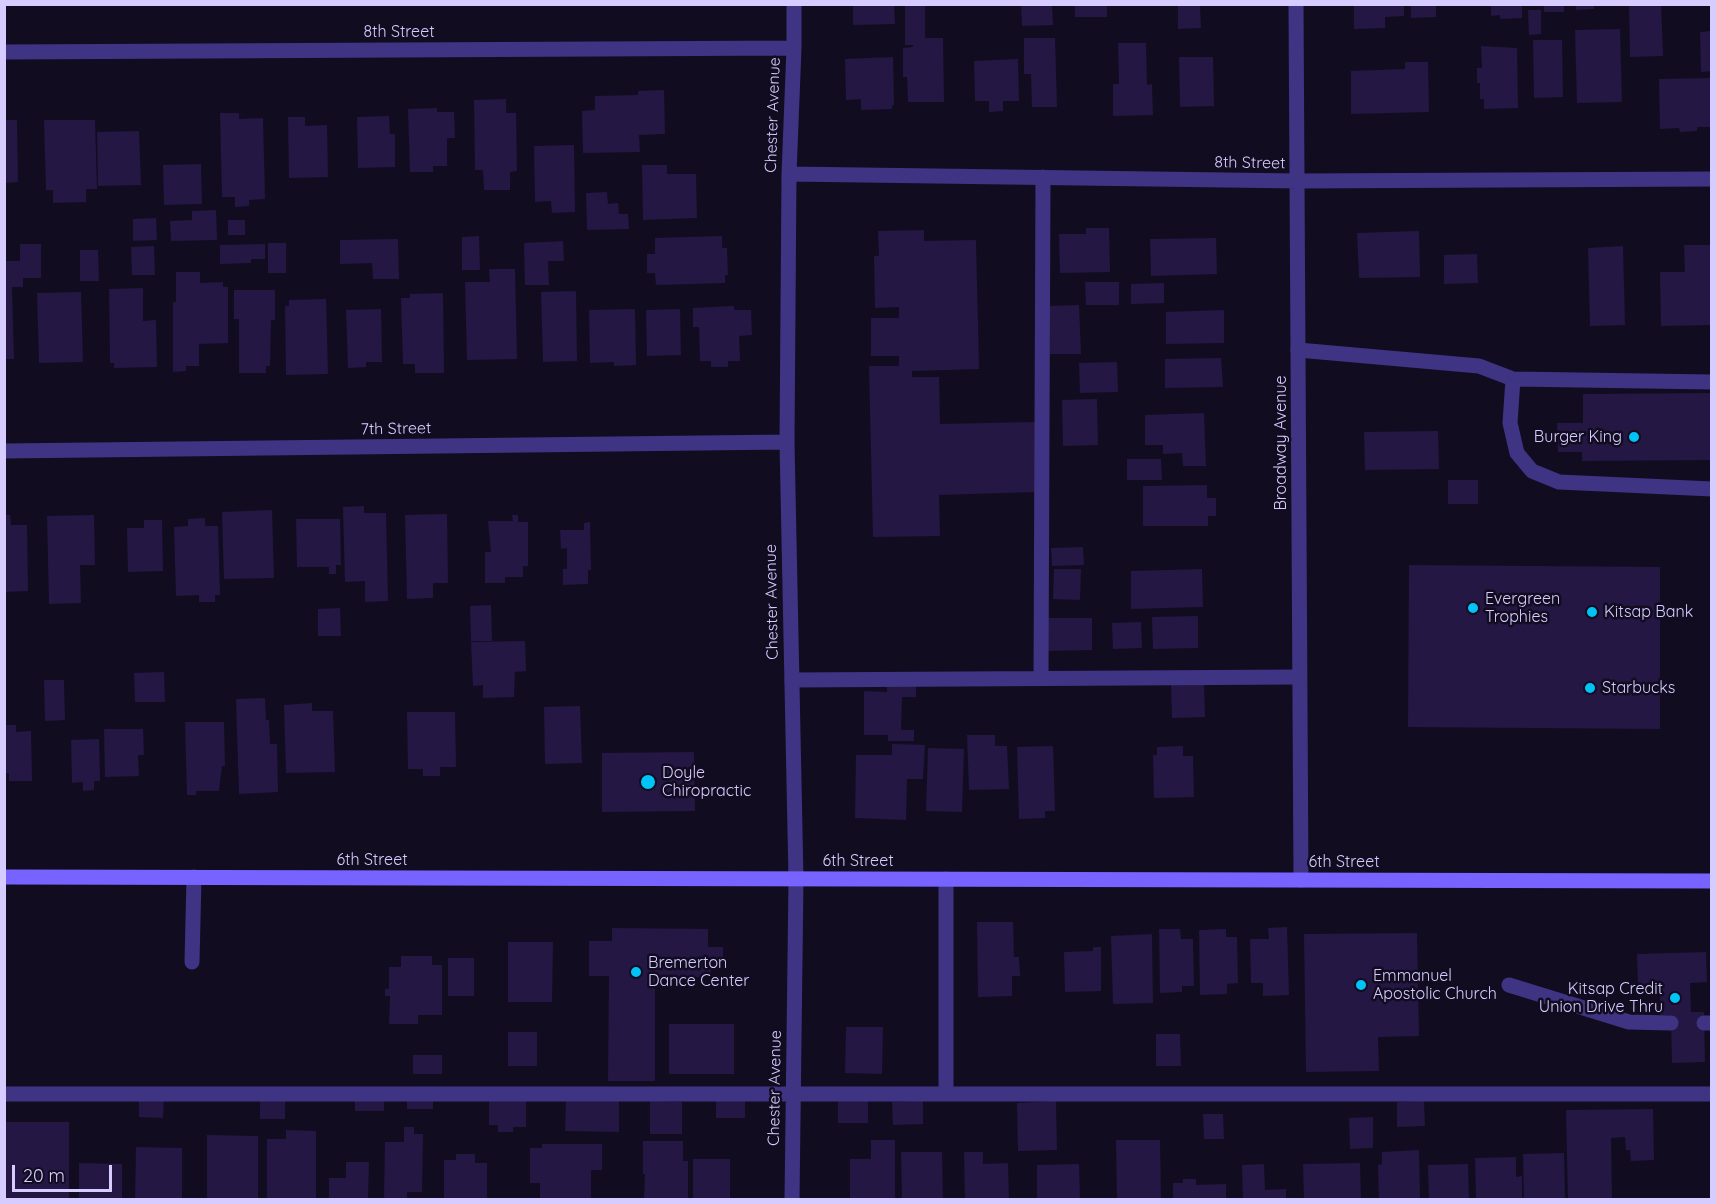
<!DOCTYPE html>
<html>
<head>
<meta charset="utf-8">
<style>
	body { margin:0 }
	#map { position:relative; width:1716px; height:1204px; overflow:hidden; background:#120c21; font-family:Quicksand,sans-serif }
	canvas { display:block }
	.frame { position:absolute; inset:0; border:6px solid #d7ccff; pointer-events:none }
	.scale { position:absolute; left:12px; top:1165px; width:100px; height:27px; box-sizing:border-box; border:3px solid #d7ccff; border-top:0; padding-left:8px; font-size:18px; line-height:21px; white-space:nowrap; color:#d7ccff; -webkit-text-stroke:4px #120c21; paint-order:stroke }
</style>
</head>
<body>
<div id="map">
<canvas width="1716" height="1204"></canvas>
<div class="frame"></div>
<div class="scale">20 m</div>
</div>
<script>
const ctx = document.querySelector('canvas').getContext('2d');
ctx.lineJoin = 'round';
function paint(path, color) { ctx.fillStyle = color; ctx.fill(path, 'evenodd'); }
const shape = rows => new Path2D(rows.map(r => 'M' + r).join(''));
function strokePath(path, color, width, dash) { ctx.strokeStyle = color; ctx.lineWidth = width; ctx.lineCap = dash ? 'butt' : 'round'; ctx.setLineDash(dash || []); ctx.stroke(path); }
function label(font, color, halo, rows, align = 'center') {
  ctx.font = font + ' Quicksand,sans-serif'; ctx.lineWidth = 5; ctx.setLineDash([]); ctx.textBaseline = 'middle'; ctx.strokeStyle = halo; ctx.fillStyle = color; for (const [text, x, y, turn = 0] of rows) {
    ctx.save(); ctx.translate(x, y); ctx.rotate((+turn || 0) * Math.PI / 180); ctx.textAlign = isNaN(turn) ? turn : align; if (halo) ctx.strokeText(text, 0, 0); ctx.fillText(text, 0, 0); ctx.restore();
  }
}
const building = shape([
	[853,4,894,4,895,24,853,25],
	[1021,4,1052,4,1053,25,1022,26],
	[1075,4,1107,4,1107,17,1075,17],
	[1354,4,1404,4,1404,16,1385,17,1385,28,1354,29],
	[1411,4,1436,4,1436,17,1411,18],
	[1491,4,1522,4,1522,18,1500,19,1500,15,1491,16],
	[1544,4,1564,4,1564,12,1544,12],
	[1576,4,1594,4,1594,9,1576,10],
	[1629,4,1661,4,1663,56,1630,57],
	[1178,5,1200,5,1201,28,1178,29],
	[905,6,925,6,925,38,943,38,944,102,908,102,907,77,903,77,903,48,913,47,913,45,905,45],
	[1528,10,1541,10,1541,34,1529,35],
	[1620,29,1622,102,1577,103,1575,30],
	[1712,31,1712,71,1701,72,1700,32],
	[1024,38,1055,38,1057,107,1032,107,1031,74,1024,74],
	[1533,40,1562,40,1563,97,1534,98],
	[1118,43,1146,43,1147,85,1152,84,1153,115,1113,116,1113,84,1119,84],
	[1481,46,1517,48,1518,108,1484,109,1484,99,1480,99,1480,83,1477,83,1477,68,1482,68],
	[893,57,894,105,892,105,892,109,861,110,861,99,846,100,845,59],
	[1179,57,1213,57,1214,106,1180,107],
	[1018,59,1019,101,1003,101,1003,111,989,112,989,101,975,101,974,61],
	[1405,62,1428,62,1429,112,1351,114,1351,71,1405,69],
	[1712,78,1712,127,1697,127,1697,131,1680,132,1679,128,1660,129,1659,79],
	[664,90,665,134,639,135,640,152,583,153,582,111,595,110,595,96,638,95,638,91],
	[506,99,506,113,516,113,517,171,510,172,510,190,484,190,483,170,475,170,474,100],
	[437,108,437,112,454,112,455,138,447,138,447,166,433,166,433,172,410,172,408,109],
	[220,113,239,113,239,119,263,118,265,199,249,200,249,206,235,207,235,197,222,197],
	[389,116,390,134,395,134,395,167,358,168,357,117],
	[288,117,305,117,305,126,327,125,328,177,289,178],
	[4,120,17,120,18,182,4,183],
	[44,120,95,120,97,189,86,189,86,202,53,203,53,190,46,190],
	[139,131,141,185,98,186,97,132],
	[574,145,575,212,552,213,551,201,535,202,534,146],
	[201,164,202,204,164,205,163,165],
	[642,165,667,165,667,174,696,174,697,218,643,220],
	[607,192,608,204,618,203,619,214,628,214,629,229,587,230,586,193],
	[216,210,217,240,171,241,170,221,192,220,192,211],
	[156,218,157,240,133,241,133,219],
	[228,220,245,220,245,235,228,235],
	[1086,228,1109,228,1110,272,1060,273,1059,234,1086,234],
	[924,230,924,241,976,240,979,369,912,371,912,377,939,377,940,424,1035,422,1036,492,939,495,940,536,873,537,869,366,899,366,899,356,871,356,871,318,899,318,899,307,875,308,874,256,879,256,878,231],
	[1419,231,1420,277,1359,278,1357,233],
	[479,236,480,270,462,270,462,237],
	[722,236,722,248,727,248,728,275,725,275,725,283,656,285,655,273,647,273,647,254,655,254,655,238],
	[1216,238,1217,274,1151,276,1150,239],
	[398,239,399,279,373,279,372,263,340,264,340,240],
	[563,241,564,261,548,261,549,285,525,285,524,243],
	[268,243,286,243,286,273,268,273],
	[20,244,41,244,41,278,23,278,23,287,12,287,14,359,4,359,4,261,20,261],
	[265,244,265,259,251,259,251,263,220,264,220,245],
	[1684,245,1712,245,1712,325,1661,326,1660,272,1685,272],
	[154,246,155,275,132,275,131,247],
	[1623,246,1625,325,1590,326,1588,248],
	[80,250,98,250,99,281,80,281],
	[1477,254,1478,283,1444,284,1444,255],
	[489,269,515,269,517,359,467,360,465,282,490,282],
	[176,272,200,272,200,283,223,282,223,287,228,287,228,343,199,344,199,366,186,366,186,371,173,372,173,302,176,302],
	[1085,282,1119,282,1119,305,1086,305],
	[1164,283,1164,303,1131,304,1131,284],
	[143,288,143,321,156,320,157,367,114,368,114,363,110,363,109,289],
	[234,290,275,290,275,320,271,320,270,366,266,366,266,373,239,373,239,319,234,319],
	[576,291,577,361,543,362,541,292],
	[81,292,83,362,39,363,37,293],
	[443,293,444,373,415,373,415,364,403,364,401,298,410,298,410,294],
	[326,299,328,374,286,375,285,306,289,306,289,300],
	[1079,305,1081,354,1050,354,1049,306],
	[734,306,734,310,751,310,752,335,739,336,740,361,728,361,728,367,711,367,711,361,700,361,699,327,693,327,693,308],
	[381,309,382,362,366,362,366,367,348,368,346,310],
	[635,309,636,365,614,366,614,362,590,363,589,310],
	[680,309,681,355,647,356,646,310],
	[1224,310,1224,343,1166,344,1166,312],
	[1221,358,1223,387,1165,388,1165,359],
	[1117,362,1118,392,1080,393,1079,363],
	[1712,393,1712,460,1582,461,1582,452,1558,452,1557,423,1583,423,1583,394],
	[1097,399,1098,445,1063,446,1062,400],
	[1204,413,1206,466,1183,466,1182,453,1163,454,1163,445,1145,445,1145,415],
	[1438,431,1439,469,1365,470,1364,432],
	[1127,459,1161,459,1162,480,1127,480],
	[1448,480,1478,480,1478,504,1448,504],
	[1207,485,1207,498,1216,498,1216,516,1208,516,1208,526,1143,526,1143,486],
	[364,506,364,513,386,513,388,601,365,602,365,581,345,582,343,507],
	[272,510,274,578,224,579,222,512],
	[447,514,448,583,433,583,433,598,407,599,405,515],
	[4,515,10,515,11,525,27,525,28,591,4,592],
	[94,515,95,565,80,565,81,603,49,604,47,516],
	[512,515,518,515,518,522,528,522,528,566,523,566,523,577,505,577,505,583,485,583,485,552,491,552,488,521,513,521],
	[205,518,205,526,218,526,220,595,215,595,215,602,199,602,199,595,176,596,174,527,188,526,188,519],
	[296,519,340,519,341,565,336,565,336,574,329,574,329,567,297,567],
	[144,520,162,520,163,571,128,572,127,528,144,528],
	[590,522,591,570,588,570,588,584,563,585,563,569,567,569,567,548,561,549,560,530,584,530,584,523],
	[1083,547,1084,565,1052,566,1051,548],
	[1409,565,1660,567,1660,729,1408,727],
	[1054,569,1081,569,1080,600,1053,599],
	[1202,569,1203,607,1131,609,1131,571],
	[491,605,492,641,471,641,470,606],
	[340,608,341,636,318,636,318,609],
	[1198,616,1198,648,1153,649,1152,617],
	[1047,618,1092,618,1092,650,1048,651],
	[1141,622,1142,648,1113,649,1112,623],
	[525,641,526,671,515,672,514,697,483,698,483,685,473,686,471,642],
	[164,672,165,702,135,702,134,673],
	[44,680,64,680,65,720,45,721],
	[1204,683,1205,717,1172,718,1171,685],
	[887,684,916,685,916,697,902,697,901,730,914,730,914,741,888,741,888,735,864,735,864,691,887,692],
	[265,698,266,720,269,720,270,744,277,744,278,792,239,794,236,699],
	[312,703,312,711,333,711,335,772,286,773,284,705],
	[580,706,582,763,545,764,544,707],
	[407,712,455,712,456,767,440,767,440,776,423,776,423,769,408,769],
	[185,722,224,722,225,766,222,766,219,791,196,791,196,795,187,795],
	[4,725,16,725,16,732,31,731,32,781,9,781,9,773,4,773],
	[104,729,143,729,144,755,138,755,139,776,105,777],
	[967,735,995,735,995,746,1007,746,1009,789,969,790],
	[99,739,100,781,94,781,94,790,83,791,83,782,72,783,71,740],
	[892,744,925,745,923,779,907,779,906,820,855,818,856,755,892,755],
	[1053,746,1055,811,1045,811,1045,818,1019,819,1017,747],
	[1183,746,1183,756,1193,756,1194,797,1154,798,1153,755,1157,755,1157,747],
	[928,748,964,749,962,812,926,811],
	[694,752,695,811,602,812,602,753],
	[977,922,1013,922,1014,957,1019,957,1020,976,1012,976,1012,996,978,997],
	[1287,927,1289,995,1263,996,1263,983,1251,983,1250,939,1269,939,1268,928],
	[612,928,708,929,708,947,723,947,723,963,711,963,711,977,655,977,655,1081,608,1081,609,976,589,976,589,941,612,941],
	[1159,929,1180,929,1181,939,1193,939,1194,986,1182,986,1182,992,1160,993],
	[1226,929,1226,937,1237,937,1238,983,1227,984,1227,994,1200,995,1199,930],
	[1417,933,1419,1036,1378,1037,1379,1071,1306,1072,1304,934],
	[1152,934,1153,1003,1113,1004,1111,936],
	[508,942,553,942,552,1002,508,1002],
	[1093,947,1101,947,1101,991,1065,992,1064,952,1093,951],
	[1706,952,1707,982,1690,983,1691,1012,1704,1012,1705,1062,1672,1063,1671,1015,1660,1015,1660,985,1638,985,1637,954],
	[401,956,432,956,432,965,442,965,442,1015,418,1015,418,1024,389,1024,390,996,385,996,385,989,389,989,389,967,401,967],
	[448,958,474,958,474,996,448,996],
	[669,1024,734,1024,734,1074,669,1074],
	[846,1027,883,1027,882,1074,845,1073],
	[508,1032,537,1032,537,1066,508,1066],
	[1156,1034,1180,1034,1181,1066,1156,1066],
	[413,1055,442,1055,442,1074,413,1074],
	[260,1094,285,1095,285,1119,260,1119],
	[355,1095,384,1095,384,1111,355,1111],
	[407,1095,433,1096,433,1109,407,1109],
	[526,1095,526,1127,513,1127,513,1132,498,1132,498,1125,489,1125,489,1096],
	[716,1095,745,1096,745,1118,716,1118],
	[139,1096,164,1096,163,1118,139,1117],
	[566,1099,619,1100,619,1132,565,1131],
	[838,1100,868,1101,868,1123,838,1123],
	[650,1101,682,1102,682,1134,650,1134],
	[923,1101,923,1124,893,1125,892,1102],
	[1056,1101,1057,1150,1018,1151,1017,1103],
	[1424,1101,1425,1126,1397,1127,1397,1102],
	[1653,1109,1654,1160,1631,1161,1630,1150,1626,1150,1625,1137,1611,1138,1612,1200,1568,1200,1566,1110],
	[1203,1114,1223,1114,1224,1139,1204,1139],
	[1373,1117,1373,1148,1350,1149,1349,1118],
	[4,1122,69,1122,69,1200,4,1200],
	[404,1127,414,1127,414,1134,423,1134,422,1192,407,1192,407,1200,384,1200,385,1142,404,1142],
	[286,1130,316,1131,316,1200,267,1200,267,1139,286,1139],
	[207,1135,258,1136,258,1200,207,1200],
	[871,1140,895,1140,895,1200,850,1200,850,1159,871,1159],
	[1116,1140,1160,1140,1161,1200,1117,1200],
	[643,1141,683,1141,683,1161,688,1161,688,1198,644,1200,645,1174,643,1174],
	[542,1144,602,1144,602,1170,591,1170,591,1200,540,1200,540,1183,530,1183,530,1148,542,1148],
	[136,1147,182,1148,182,1200,135,1200],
	[1419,1150,1420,1200,1379,1200,1378,1165,1382,1164,1382,1152],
	[901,1152,942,1152,943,1200,902,1200],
	[964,1152,983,1152,983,1164,1008,1163,1009,1200,965,1200],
	[1564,1153,1565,1200,1524,1200,1523,1154],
	[456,1154,475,1154,475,1163,487,1163,487,1200,444,1200,444,1160,456,1160],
	[1516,1157,1516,1177,1522,1176,1522,1200,1476,1200,1475,1158],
	[693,1159,730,1159,730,1200,693,1200],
	[346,1162,369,1162,368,1200,329,1200,329,1178,346,1178],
	[79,1163,122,1164,122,1200,79,1200],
	[1360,1163,1361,1200,1304,1200,1303,1164],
	[1079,1164,1080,1200,1037,1200,1037,1165],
	[1264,1164,1265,1190,1286,1189,1286,1200,1243,1200,1242,1165],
	[1468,1164,1469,1200,1429,1200,1428,1165],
	[1183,1179,1196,1179,1196,1185,1226,1184,1226,1200,1173,1200,1173,1183,1183,1183]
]);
const service = shape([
	[1298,350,1479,366,1513,379,1712,382],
	[1513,379,1510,423,1517,453,1532,471,1559,482,1712,489],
	[1041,678,1043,177],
	[792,680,1299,677],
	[946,879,946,1094],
	[192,962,194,877],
	[1509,985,1629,1022,1671,1023],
	[1704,1023,1712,1023],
	[4,1094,1712,1094]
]);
const minor = shape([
	[1296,4,1301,880],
	[4,52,794,48],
	[789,174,1298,181,1712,179],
	[4,451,787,442],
	[792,1200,796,879,787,442,789,174,794,48,794,4]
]);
const secondary = shape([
	[4,877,1712,881]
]);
const markers = [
	[1634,437,6,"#00c4f7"],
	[1473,608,6,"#00c4f7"],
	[1592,612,6,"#00c4f7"],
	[1590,688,6,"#00c4f7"],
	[648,782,8,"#00c4f7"],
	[636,972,6,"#00c4f7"],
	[1361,985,6,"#00c4f7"],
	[1675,998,6,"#00c4f7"]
];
const streetNames = [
	["8th Street",399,32],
	["Chester Avenue",773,115,-88],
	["8th Street",1250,163,1],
	["7th Street",396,429,-1],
	["Broadway Avenue",1281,443,-90],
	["Chester Avenue",772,602,-91],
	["6th Street",372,860],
	["6th Street",858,861],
	["6th Street",1344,862],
	["Chester Avenue",775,1088,-89]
];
const poiNames = [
	["Burger King",1622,437,"right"],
	["Evergreen",1485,599],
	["Trophies",1485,617],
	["Kitsap Bank",1604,612],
	["Starbucks",1602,688],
	["Doyle",662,773],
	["Chiropractic",662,791],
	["Bremerton",648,963],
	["Dance Center",648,981],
	["Emmanuel",1373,976],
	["Apostolic Church",1373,994],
	["Kitsap Credit",1663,989,"right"],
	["Union Drive Thru",1663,1007,"right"]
];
paint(building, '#241743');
strokePath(service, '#3f3483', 15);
strokePath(minor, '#3f3483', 15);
strokePath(secondary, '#7763ff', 15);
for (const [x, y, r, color] of markers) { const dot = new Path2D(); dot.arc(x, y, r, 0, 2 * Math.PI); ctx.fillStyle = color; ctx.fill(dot); strokePath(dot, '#120c21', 2); }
label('16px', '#d7ccff', '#120c21', streetNames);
label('16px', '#d7ccff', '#120c21', poiNames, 'left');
</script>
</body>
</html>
